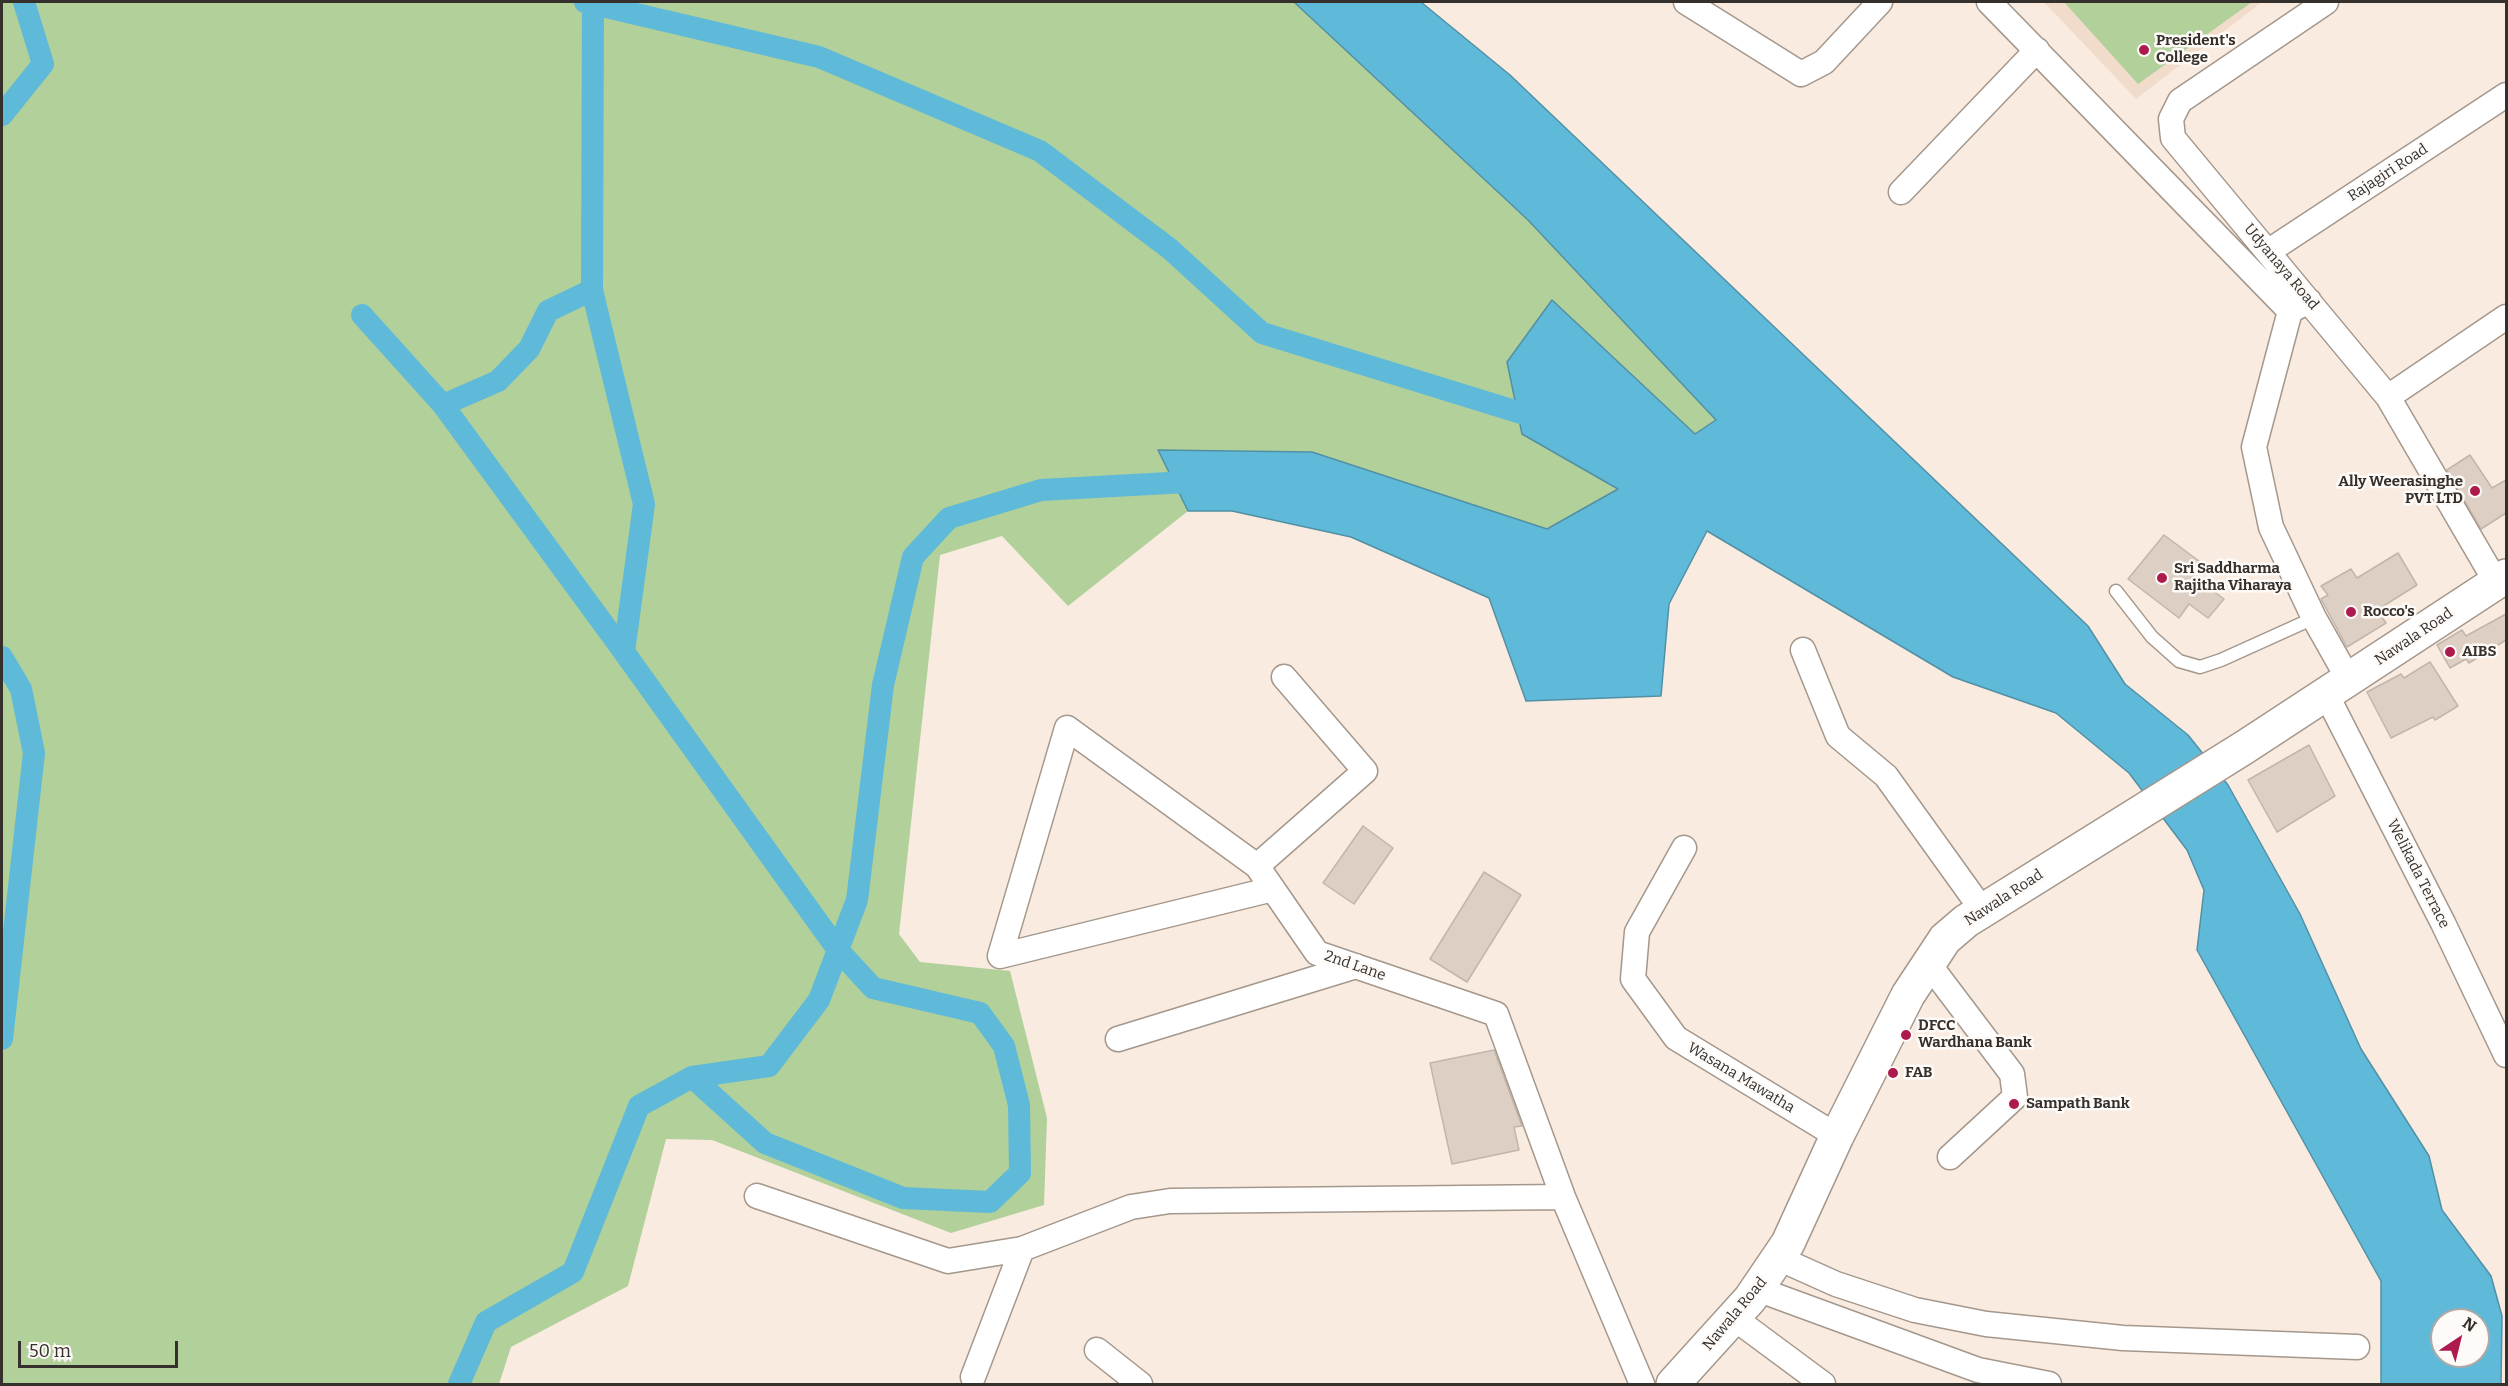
<!DOCTYPE html>
<html>
<head>
<meta charset="utf-8">
<style>
	body { margin:0 }
	#map { position:relative; width:2508px; height:1386px; overflow:hidden; background:#f9ebdf; font-family:Bitter,serif }
	canvas { display:block }
	.frame { position:absolute; inset:0; border:3px solid #35302c; pointer-events:none }
	.north { position:absolute; left:2430px; top:1308px; width:60px; height:60px; box-sizing:border-box; background:#fdfaf8; border:2px solid #ada9a6; border-radius:50%; rotate:35deg; font-size:16px; font-weight:700; line-height:24px; text-align:center; color:#35302c }
	.north::after { content:''; display:block; margin:auto; width:21px; height:27px; background:#ac1a4e; clip-path:polygon(50% 0,100% 100%,50% 72%,0 100%) }
	.scale { position:absolute; left:18px; top:1341px; width:160px; height:27px; box-sizing:border-box; border:3px solid #35302c; border-top:0; padding-left:8px; font-size:18px; line-height:21px; white-space:nowrap; color:#35302c; -webkit-text-stroke:4px #fdfaf8; paint-order:stroke }
</style>
</head>
<body>
<div id="map">
<canvas width="2508" height="1386"></canvas>
<div class="frame"></div>
<div class="north">N</div>
<div class="scale">50 m</div>
</div>
<script>
const ctx = document.querySelector('canvas').getContext('2d');
ctx.lineJoin = 'round';
function paint(path, color) { ctx.fillStyle = color; ctx.fill(path, 'evenodd'); }
const shape = rows => new Path2D(rows.map(r => 'M' + r).join(''));
function strokePath(path, color, width, dash) { ctx.strokeStyle = color; ctx.lineWidth = width; ctx.lineCap = dash ? 'butt' : 'round'; ctx.setLineDash(dash || []); ctx.stroke(path); }
function label(font, color, halo, rows, align = 'center') {
  ctx.font = font + ' Bitter,serif'; ctx.lineWidth = 5; ctx.setLineDash([]); ctx.textBaseline = 'middle'; ctx.strokeStyle = halo; ctx.fillStyle = color; for (const [text, x, y, turn = 0] of rows) {
    ctx.save(); ctx.translate(x, y); ctx.rotate((+turn || 0) * Math.PI / 180); ctx.textAlign = isNaN(turn) ? turn : align; if (halo) ctx.strokeText(text, 0, 0); ctx.fillText(text, 0, 0); ctx.restore();
  }
}
const built = shape([
	[2044,2,2262,2,2136,99]
]);
const green = shape([
	[2,2,1294,2,1528,220,1717,420,1695,434,1552,300,1619,489,1547,529,1312,452,1159,450,1188,511,1068,606,1002,536,940,555,899,934,920,962,1010,971,1047,1118,1044,1205,951,1233,712,1140,666,1139,628,1286,511,1347,499,1384,2,1384],
	[2064,2,2252,2,2138,84]
]);
const water = shape([
	[1294,2,1421,2,1510,75,2088,626,2125,684,2188,735,2228,785,2300,914,2361,1049,2429,1156,2442,1210,2491,1276,2502,1316,2501,1384,2381,1384,2381,1281,2197,950,2204,890,2187,850,2129,773,2056,713,1953,677,1707,531,1669,604,1661,696,1526,701,1489,598,1351,537,1232,511,1188,511,1158,450,1312,452,1547,529,1618,489,1522,434,1507,362,1552,300,1695,434,1716,420,1528,220,1294,2],
	[2442,1320,2478,1320,2478,1356,2442,1356,2442,1320]
]);
const canal = shape([
	[585,2,819,57,1040,151,1170,249,1262,333,1547,421],
	[593,4,592,290,644,504,624,652,838,950,873,988,980,1013,1004,1046,1019,1105,1020,1173,990,1202,903,1198,765,1143,692,1077],
	[2,115,43,64,24,2],
	[362,315,443,405,624,652],
	[443,405,498,381,529,349,548,311,592,290],
	[2,657,21,689,34,753,2,1039],
	[459,1384,486,1322,573,1272,639,1106,692,1077,769,1066,819,1000,857,900,883,685,913,557,949,518,1041,490,1205,481]
]);
const building = shape([
	[2470,455,2492,488,2506,480,2506,513,2481,529,2447,470,2470,455],
	[2164,535,2203,564,2193,576,2224,599,2208,618,2189,604,2179,618,2128,579,2164,535],
	[2398,553,2417,585,2377,610,2386,623,2347,647,2321,599,2328,595,2321,586,2351,569,2357,578,2398,553],
	[2506,614,2506,640,2469,663,2466,659,2450,668,2437,645,2462,630,2466,636,2506,614],
	[2430,662,2458,706,2435,720,2433,717,2391,738,2367,692,2401,674,2404,678,2430,662],
	[2309,745,2335,796,2277,832,2248,780,2309,745],
	[1363,826,1393,848,1354,904,1323,883,1363,826],
	[1484,872,1521,895,1467,982,1430,959,1484,872],
	[1494,1050,1522,1126,1514,1127,1519,1150,1452,1164,1430,1063,1494,1050]
]);
const service = shape([
	[2116,591,2152,637,2179,661,2200,667,2221,660,2314,618]
]);
const minor = shape([
	[1686,2,1801,74,1824,62,1880,2],
	[1989,2,2290,311,2309,301],
	[2326,2,2180,101,2171,119,2173,138,2388,397,2496,582],
	[1901,192,2037,50],
	[2269,251,2506,95],
	[2290,311,2254,447,2271,527,2314,618,2349,680],
	[2388,397,2506,317],
	[1803,650,1838,736,1886,776,1983,911],
	[2326,694,2443,923,2506,1055],
	[1684,848,1637,932,1633,979,1676,1038,1837,1136],
	[1257,866,1365,771,1284,677],
	[1000,956,1067,728,1257,866,1317,953,1496,1014,1563,1197,1642,1384],
	[1000,956,1273,889],
	[1928,963,2012,1074,2015,1097,1950,1157],
	[1118,1039,1356,966],
	[757,1196,948,1261,1022,1249,1131,1207,1170,1201,1563,1197],
	[1778,1258,1836,1284,1915,1310,1986,1324,2123,1338,2357,1347],
	[1757,1289,1978,1370,2049,1384],
	[1734,1318,1823,1384],
	[1097,1350,1140,1384],
	[973,1377,1022,1249]
]);
const primary = shape([
	[1673,1384,1750,1299,1788,1243,1837,1136,1908,995,1945,939,1966,921,2245,747,2506,576]
]);
const markers = [
	[2144,50,6,"#ac1a4e"],
	[2475,491,6,"#ac1a4e"],
	[2162,578,6,"#ac1a4e"],
	[2351,612,6,"#ac1a4e"],
	[2450,652,6,"#ac1a4e"],
	[1906,1035,6,"#ac1a4e"],
	[1893,1073,6,"#ac1a4e"],
	[2014,1104,6,"#ac1a4e"]
];
const poiNames = [
	["President's",2156,41],
	["College",2156,58],
	["Ally Weerasinghe",2463,482,"right"],
	["PVT LTD",2463,499,"right"],
	["Sri Saddharma",2174,569],
	["Rajitha Viharaya",2174,586],
	["Rocco's",2363,612],
	["AIBS",2462,652],
	["DFCC",1918,1026],
	["Wardhana Bank",1918,1043],
	["FAB",1905,1073],
	["Sampath Bank",2026,1104]
];
const streetNames = [
	["Rajagiri Road",2388,173,-33],
	["Udyanaya Road",2281,267,50],
	["Nawala Road",2414,637,-34],
	["Welikada Terrace",2418,874,63],
	["Nawala Road",2004,898,-33],
	["2nd Lane",1355,966,19],
	["Wasana Mawatha",1741,1078,31],
	["Nawala Road",1735,1314,-50]
];
paint(built, '#f1dccc');
paint(green, '#b1d09a');
paint(water, '#5fb9d9');
strokePath(water, '#5290a5', 1.5);
strokePath(canal, '#5fb9d9', 22);
paint(building, '#ddcfc4');
strokePath(building, '#c2b5aa', 1.5);
strokePath(service, '#a4978c', 15);
strokePath(minor, '#a4978c', 27);
strokePath(primary, '#a4978c', 36);
strokePath(service, '#fff', 12);
strokePath(minor, '#fff', 24);
strokePath(primary, '#fff', 33);
for (const [x, y, r, color] of markers) { const dot = new Path2D(); dot.arc(x, y, r, 0, 2 * Math.PI); ctx.fillStyle = color; ctx.fill(dot); strokePath(dot, '#fdfaf8', 2); }
label('bold 15px', '#35302c', '#fdfaf8', poiNames, 'left');
label('15px', '#35302c', '#fdfaf8', streetNames);
</script>
</body>
</html>
